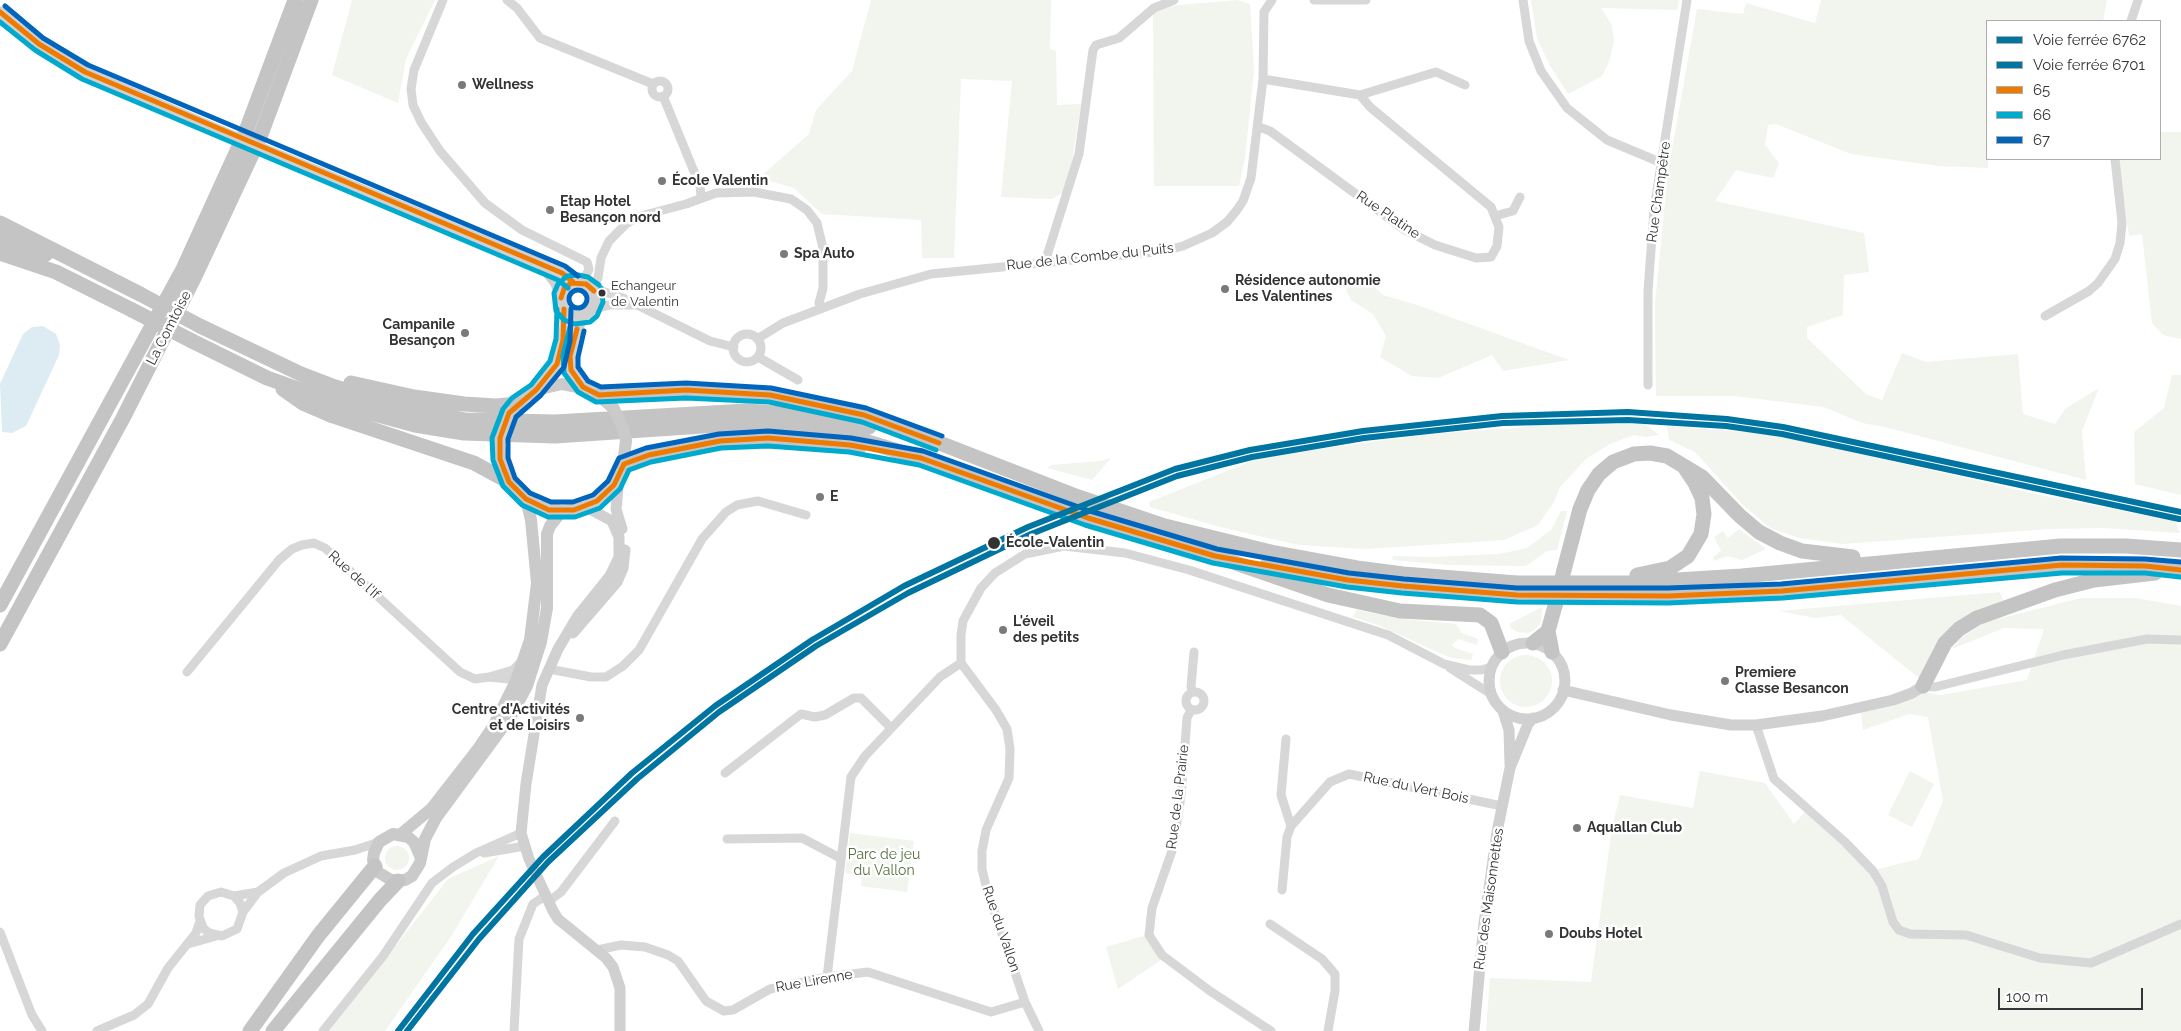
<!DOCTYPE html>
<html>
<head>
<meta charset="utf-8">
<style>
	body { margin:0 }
	#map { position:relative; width:2181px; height:1031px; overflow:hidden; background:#fff; font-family:Raleway,sans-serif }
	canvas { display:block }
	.legend { position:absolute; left:1986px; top:20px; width:175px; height:140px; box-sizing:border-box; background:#fff; border:1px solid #adadad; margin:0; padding:6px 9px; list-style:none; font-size:15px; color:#333 }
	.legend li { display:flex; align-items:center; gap:10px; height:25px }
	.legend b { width:25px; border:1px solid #adadad }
	.scale { position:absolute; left:1998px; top:988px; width:145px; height:22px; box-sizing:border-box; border:2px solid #333; border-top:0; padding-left:6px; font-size:15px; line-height:18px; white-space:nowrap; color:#333; -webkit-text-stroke:4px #fff; paint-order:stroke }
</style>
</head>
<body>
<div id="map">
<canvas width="2181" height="1031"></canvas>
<ul class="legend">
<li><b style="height:6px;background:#0075a1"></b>Voie ferrée 6762</li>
<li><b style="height:6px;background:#0075a1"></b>Voie ferrée 6701</li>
<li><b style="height:6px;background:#ee7b00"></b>65</li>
<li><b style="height:6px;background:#00a9ce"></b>66</li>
<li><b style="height:6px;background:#0065bd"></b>67</li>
</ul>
<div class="scale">100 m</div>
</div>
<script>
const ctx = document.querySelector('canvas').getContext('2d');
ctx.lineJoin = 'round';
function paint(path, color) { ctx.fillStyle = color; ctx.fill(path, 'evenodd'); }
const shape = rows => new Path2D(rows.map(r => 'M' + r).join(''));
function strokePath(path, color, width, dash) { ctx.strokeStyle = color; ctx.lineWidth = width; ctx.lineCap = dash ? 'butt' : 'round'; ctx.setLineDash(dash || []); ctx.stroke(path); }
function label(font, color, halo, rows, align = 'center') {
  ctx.font = font + ' Raleway,sans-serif'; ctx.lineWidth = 5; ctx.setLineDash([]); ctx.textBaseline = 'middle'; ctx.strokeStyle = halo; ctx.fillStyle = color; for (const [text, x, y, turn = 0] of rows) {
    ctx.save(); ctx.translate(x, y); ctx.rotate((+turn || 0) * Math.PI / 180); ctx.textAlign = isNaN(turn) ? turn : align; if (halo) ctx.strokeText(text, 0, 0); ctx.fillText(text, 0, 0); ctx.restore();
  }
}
const green = shape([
	[352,0,435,0,406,59,398,103,332,75],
	[871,0,1051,0,1050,49,1056,51,1057,105,1081,104,1070,174,1062,193,1052,199,1001,197,1012,81,961,79,954,258,922,258,921,220,822,214,794,188,759,178,809,134,816,110,852,71],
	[1237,0,1250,4,1254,70,1245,158,1239,186,1154,186,1153,14,1169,6],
	[1531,0,1679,0,1677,10,1601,8,1612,25,1614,41,1609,62,1602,76,1568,94,1549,64,1537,38],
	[1821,0,2107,0,2103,21,1987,21,1986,109,1988,168,1939,166,1851,154,1776,124,1768,125,1765,145,1779,163,1773,178,1736,170,1715,201,1864,233,1869,272,1844,275,1843,315,1807,327,1807,338,1866,394,1882,400,1902,353,1926,362,2018,354,2023,414,2055,424,2065,409,2099,388,2082,431,2086,480,1885,427,1862,423,1824,407,1734,396,1656,396,1655,304,1668,172,1697,9,1743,14,1746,3,1815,23],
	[2160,132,2181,132,2181,339,2163,335,2152,323,2142,234,2129,236,2120,174,2119,159,2160,159],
	[1354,280,1368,281,1383,295,1417,305,1569,360,1503,371,1492,355,1438,378,1412,376,1380,357,1386,336,1373,314,1351,300,1346,290],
	[2172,375,2181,375,2181,495,2135,484,2134,432,2164,408],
	[1539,423,1645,424,1659,435,1646,437,1634,435,1610,444,1586,459,1560,487,1554,502,1538,525,1504,540,1366,549,1299,545,1224,528,1150,507,1149,502,1262,457,1429,434,1518,428],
	[1667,426,1772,434,2040,495,2175,521,2180,533,2103,528,2048,529,1843,544,1799,538,1770,528,1742,504,1695,452,1669,440],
	[1111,458,1092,480,1047,468,1052,465,1099,461],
	[1561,511,1567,511,1557,550,1547,551,1526,566,1449,565,1392,560,1393,556,1431,557,1499,554,1527,548,1551,530],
	[1739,529,1766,549,1742,560,1728,556,1714,561,1713,557,1721,551,1714,537,1723,531,1728,538],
	[2000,592,2003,600,1963,619,1945,632,1920,679,1841,615,1815,618,1779,611],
	[2081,598,2136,598,2181,606,2181,1031,1486,1031,1490,978,1591,982,1612,828,1620,795,1693,808,1700,771,1765,783,1794,824,1805,812,1874,870,1919,859,1943,801,1928,717,1909,714,1863,730,1861,713,1902,702,1919,692,1941,695,2027,680,2044,629,2004,628,1952,649,1962,637,1986,622],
	[1542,607,1541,623,1534,630,1528,633,1517,632,1511,628,1509,624],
	[1356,610,1403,619,1456,624,1462,633,1478,639,1477,645,1458,639,1452,645,1455,648,1473,654,1471,660,1451,658,1378,625,1353,617],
	'1500 681a26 26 0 1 1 52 0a26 26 0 1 1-52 0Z',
	[1910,771,1934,784,1912,827,1888,815],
	[850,833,914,841,907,892,861,886,862,876,845,873],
	'385 858a12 12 0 1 1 24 0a12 12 0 1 1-24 0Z',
	[499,856,452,935,385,1031,329,1031,448,879],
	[1147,935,1161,960,1118,989,1106,947]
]);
const water = shape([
	[43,326,56,334,60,345,59,355,26,426,12,433,2,432,0,384,23,334,32,327]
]);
const street = shape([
	[443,0,414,70,411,89,413,105,421,122,440,151,485,203,522,230,587,262,589,269,583,282],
	[507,0,517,8,540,38,653,84],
	[1314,0,1366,0],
	[1523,0,1529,41,1541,71,1567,108,1607,140,1662,163],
	[2131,21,2138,0],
	[1263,79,1360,95,1436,72,1465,85],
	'652 89a8 8 0 1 1 16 0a8 8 0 1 1-16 0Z',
	[663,96,700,186,701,196],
	[1259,127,1270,131,1405,230,1435,245,1476,258,1491,257,1497,246,1499,227,1491,207,1370,107,1360,95],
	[1495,216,1513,211,1520,197],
	[1045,262,1079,154,1093,50,1096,45,1119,38,1154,8,1174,0],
	[592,288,598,278,601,258,609,241,626,224,637,217,686,204,716,193,754,192,791,199,807,210,817,223,823,248,823,288,819,303,821,309],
	[594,291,602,291,623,298,710,341,734,347],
	[593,309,610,305,637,305],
	[2045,316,2089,291,2098,283,2115,259,2120,243,2122,223,2115,159],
	'733 348a14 14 0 1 1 28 0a14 14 0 1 1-28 0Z',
	[757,339,783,323,860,294,931,274,1164,251,1183,246,1212,233,1227,222,1237,210,1243,201,1251,178,1263,79,1264,12,1272,0],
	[758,357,798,380],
	[1648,385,1648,291,1654,209,1687,0],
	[1450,668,1491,694],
	[549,669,591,677,606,677,623,666,639,650,702,539,726,512,737,505,758,501,806,515],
	[187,672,279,560,292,549,302,545,314,543,325,548,460,672,475,679,489,677],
	[519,680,489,677,513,670,522,661],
	[1923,686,1935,687,2063,655,2147,639,2181,640],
	'1186 701a9 9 0 1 1 18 0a9 9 0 1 1-18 0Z',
	[1193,692,1191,687,1194,652],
	[1191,710,1187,718,1181,796,1173,848,1152,908,1149,935,1162,955,1210,991,1271,1031],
	[1756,725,1774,779,1845,842,1873,871,1882,886,1893,922,1899,930,1910,934,1966,935,2040,958,2091,963,2181,924],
	[1286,739,1281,795,1291,826],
	[725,773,801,714,815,717,825,715,854,698,861,698,891,728],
	[727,839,802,838,840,858],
	[484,853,525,846],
	[1282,890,1287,837,1291,826,1330,782,1349,774,1502,806],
	[234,896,240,903,243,912,237,929,222,936,209,933,203,928,199,916,200,905,208,896,221,892,234,896,258,892],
	[548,902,561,892,615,821],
	[243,912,258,892,284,873,321,856,355,850,379,842],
	[1270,924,1322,959,1335,974,1335,991,1328,1031],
	[0,932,32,1015,42,1031],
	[188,944,216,936],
	[597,950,621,945,645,947,668,955,678,961,706,1001,724,1011,733,1010,770,989,827,977,868,972,991,1012,1025,1002],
	[827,977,851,777,865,756,940,677,961,663],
	[97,1031,134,1015,148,1004,168,968,196,933,200,921],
	[323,1031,383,956,432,883,453,867,476,853,521,833],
	[514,1031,519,939,533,904,545,896],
	[1039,1031,1025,1002,987,890,982,869,982,851,986,830,1009,778,1010,749,1007,729,996,710,961,663,961,635,963,621,981,588,995,573,1025,554,1064,546,1125,553,1189,570,1388,635,1444,664,1469,670,1481,670,1492,667]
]);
const secondary = shape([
	[0,12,39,44,85,72,223,132],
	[281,156,562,273,573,282],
	[543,267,555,282,561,295],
	'561 299a17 17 0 1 1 34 0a17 17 0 1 1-34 0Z',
	[583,316,574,338,570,364,571,370,583,387],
	[536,390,552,371,560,355,565,326,564,309],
	[619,478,616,509,622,529],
	[586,507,612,521,619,537,619,557,610,576,577,617,558,649,542,685,526,784,521,833,529,859,553,911,558,919,606,958,613,967,620,988,620,1031],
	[573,633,617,582,623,568,625,550],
	'1489 681a38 38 0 1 1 76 0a38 38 0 1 1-76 0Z',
	[1563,690,1671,715,1731,725,1756,725,1822,716,1893,700,1912,693,1923,686],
	[1503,711,1509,730,1510,764],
	[1474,1031,1484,923,1497,832,1510,768,1528,724,1533,718]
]);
const primary = shape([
	[511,411,526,396,536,390,562,384,588,389,599,395,614,409],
	[499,446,504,471,517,492,537,506,562,511,586,507,606,494,622,472,626,441],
	[401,834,432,808,478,749,493,727,516,681,530,640,537,583,531,520,526,499],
	[420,856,414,842,408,837,393,834,379,842,374,853,373,860,378,872,391,880,405,880,412,876,420,863,425,839,436,818,511,716,527,686,541,642,547,608,547,534,550,526,562,511]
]);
const highway = shape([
	[0,223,140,294],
	[0,239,46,254],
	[0,253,56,272,132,310],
	[200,326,301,374,335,387,402,407,465,420,555,422,747,411,805,415,869,427],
	[192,341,267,378,349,407,415,425,464,433,555,436,747,423,784,425,841,434,921,458,1088,518,1215,556,1328,595,1400,611,1480,615,1491,623,1502,652],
	[351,383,414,397,464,404,496,406,517,404],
	[283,389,303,403,333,416,474,463,509,482],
	[599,395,686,390,728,391,770,395,827,406,883,421,1073,495,1165,526,1275,553,1357,568,1403,574,1517,583,1628,583,1742,576,2061,546,2126,546,2181,550],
	[624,464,676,448,737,439,795,440,859,447],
	[1266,566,1348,580,1403,586,1517,595,1578,597,1744,593,2062,565,2145,566,2181,570],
	[1564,570,1580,509,1588,490,1599,474,1613,462,1634,454,1650,453,1667,456,1702,477,1740,516,1759,532,1780,543,1802,551,1853,557],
	[1637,575,1670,568,1688,556,1701,534,1704,514,1702,498,1695,483,1685,468],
	[0,605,183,269,246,131,295,0],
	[1533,643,1548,631],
	[0,644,123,418,195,276,260,137,311,0],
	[1552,652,1548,631,1555,606],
	[1923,686,1945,643,1959,629,1977,618,2055,590,2094,580,2155,573],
	[250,1031,318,936,375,866],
	[273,1031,380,900,398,881]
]);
const secondaryBridge = shape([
	[223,132,281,156]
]);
const primaryBridge = shape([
	[614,409,623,428,626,441],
	[499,446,501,432,509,413]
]);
const highwayBridge = shape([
	[140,294,200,326],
	[132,310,192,341],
	[1555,606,1564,570]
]);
const bus1 = shape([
	[0,12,39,44,85,72,562,273,573,282],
	[561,298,564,289,571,283,586,284,594,291],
	[564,309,563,340,557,364,536,390,509,413,500,438,500,459,509,482,526,499,549,510,574,510,597,501,614,485,624,464,649,455,720,441,768,438,850,445,921,458,1088,518,1215,556,1348,580,1403,586,1517,595,1668,596,1782,591,2062,565,2145,566,2181,570],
	[577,329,570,356,571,370,583,387,599,395,686,390,770,395,864,415,939,443]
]);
const bus2 = shape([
	[0,22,35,50,82,79,558,280,568,288],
	[599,285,588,277,578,275,567,276,558,284,554,293,556,311,564,320,575,324,590,322,597,316,603,302,601,288],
	[557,309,556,339,550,361,531,385,512,398,503,409,492,438,493,460,503,486,522,505,548,517,575,517,600,508,620,489,629,470,651,462,721,448,768,446,849,452,919,465,1085,525,1213,563,1347,587,1402,593,1517,602,1668,603,1783,598,2062,573,2145,573,2180,577],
	[570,327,563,355,564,373,578,392,596,402,686,398,769,402,862,422,936,450]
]);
const bus3 = shape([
	[5,6,43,38,88,65,565,266,578,276],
	'569 299a9 9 0 1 1 18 0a9 9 0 1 1-18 0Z',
	[571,309,570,341,564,367,541,395,516,417,508,439,508,458,515,478,530,493,551,502,573,502,593,495,608,481,619,458,646,448,719,434,768,431,851,438,923,451,1090,511,1217,549,1349,573,1404,579,1517,588,1668,588,1781,584,2061,558,2145,559,2181,562],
	[584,331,578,357,578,367,588,381,601,387,686,383,771,388,866,408,942,436]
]);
const rail1 = shape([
	[398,1031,473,934,543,857,632,773,715,706,812,640,904,586,1028,527,1175,469,1250,450,1363,431,1502,416,1628,412,1727,419,1783,427,2181,512]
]);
const rail2 = shape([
	[407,1031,479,939,548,862,637,779,719,712,816,646,908,593,1031,534,1177,476,1252,457,1364,438,1503,423,1628,420,1726,426,1782,434,2179,519]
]);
const markers = [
	[462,85,5,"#7a7a7a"],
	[662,181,5,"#7a7a7a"],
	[550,210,5,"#7a7a7a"],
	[784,254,5,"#7a7a7a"],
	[1225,289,5,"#7a7a7a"],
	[602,293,4.5,"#333"],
	[465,333,5,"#7a7a7a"],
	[820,497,5,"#7a7a7a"],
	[994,543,7,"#333"],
	[1003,630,5,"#7a7a7a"],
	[1725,681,5,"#7a7a7a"],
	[580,718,5,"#7a7a7a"],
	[1577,828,5,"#7a7a7a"],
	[1549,934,5,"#7a7a7a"]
];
const busNames = [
	["Echangeur",611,286],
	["de Valentin",611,302]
];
const poiNames = [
	["Wellness",472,85],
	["École Valentin",672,181],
	["Etap Hotel",560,202],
	["Besançon nord",560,218],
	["Spa Auto",794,254],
	["Résidence autonomie",1235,281],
	["Les Valentines",1235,297],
	["Campanile",455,325,"right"],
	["Besançon",455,341,"right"],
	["E",830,497],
	["L'éveil",1013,622],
	["des petits",1013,638],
	["Premiere",1735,673],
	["Classe Besancon",1735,689],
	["Centre d'Activités",570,710,"right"],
	["et de Loisirs",570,726,"right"],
	["Aquallan Club",1587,828],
	["Doubs Hotel",1559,934]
];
const streetNames = [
	["Rue Champêtre",1659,192,-82],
	["Rue Platine",1388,215,34],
	["Rue de la Combe du Puits",1090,257,-6],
	["La Comtoise",169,328,-63],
	["Rue de l'If",354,575,42],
	["Rue du Vert Bois",1416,788,12],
	["Rue de la Prairie",1178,797,-83],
	["Rue des Maisonnettes",1489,899,-82],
	["Rue du Vallon",1001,929,71],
	["Rue Lirenne",814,981,-10]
];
const stopNames = [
	["École-Valentin",1006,543]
];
const parkNames = [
	["Parc de jeu",884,855],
	["du Vallon",884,871]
];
paint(green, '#f1f5ed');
paint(water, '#ddebf3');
strokePath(street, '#d7d7d7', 9);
strokePath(secondary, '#d0d0d0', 11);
strokePath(primary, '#cacaca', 12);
strokePath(highway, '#c4c4c4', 15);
strokePath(secondaryBridge, '#d0d0d0', 11);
strokePath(primaryBridge, '#cacaca', 12);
strokePath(highwayBridge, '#c4c4c4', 15);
strokePath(bus1, '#ee7b00', 5);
strokePath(bus2, '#00a9ce', 5);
strokePath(bus3, '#0065bd', 5);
strokePath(rail1, '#0075a1', 6);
strokePath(rail2, '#0075a1', 6);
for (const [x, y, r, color] of markers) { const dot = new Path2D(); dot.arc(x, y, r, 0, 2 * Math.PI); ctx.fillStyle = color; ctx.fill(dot); strokePath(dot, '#fff', 2); }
label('13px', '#333', '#fff', busNames, 'left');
label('bold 14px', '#333', '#fff', poiNames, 'left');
label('14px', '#333', '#fff', streetNames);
label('bold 14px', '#333', '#fff', stopNames, 'left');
label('14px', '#56703f', '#fff', parkNames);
</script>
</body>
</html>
